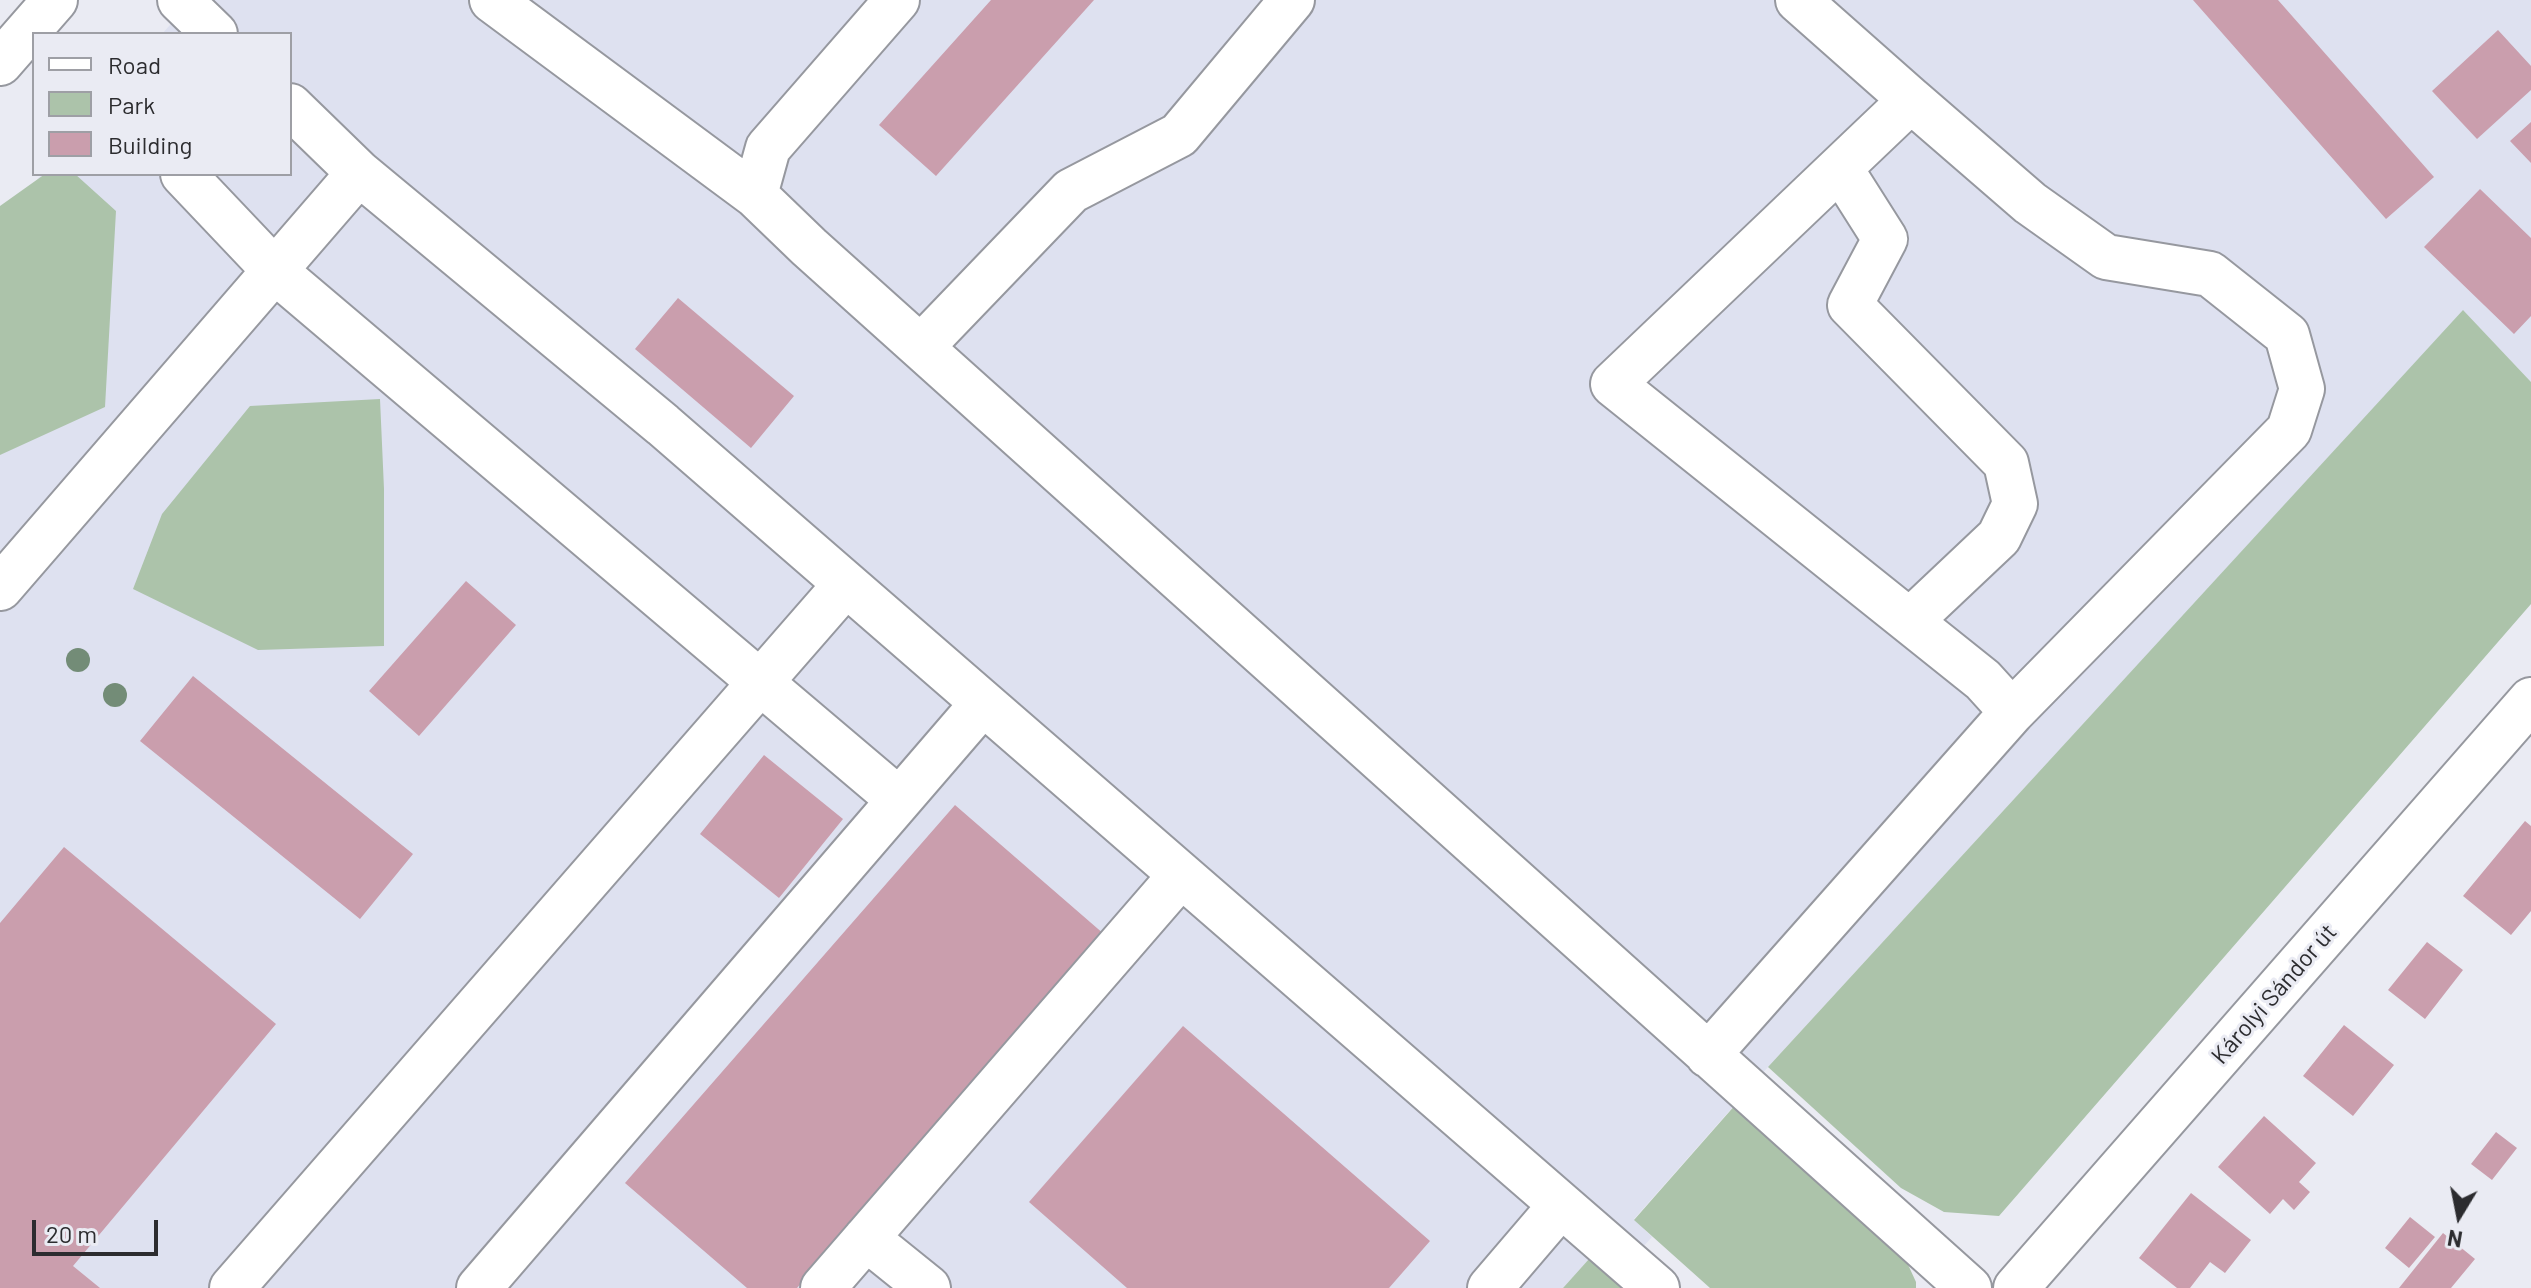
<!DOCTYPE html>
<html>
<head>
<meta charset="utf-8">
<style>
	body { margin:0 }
	#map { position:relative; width:2531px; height:1288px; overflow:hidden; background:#eaebf3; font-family:Barlow,sans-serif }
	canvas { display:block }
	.legend { position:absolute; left:32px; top:32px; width:260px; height:144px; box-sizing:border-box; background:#eaebf3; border:2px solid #9e9fa5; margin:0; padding:10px 14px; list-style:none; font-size:24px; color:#2c2c2f }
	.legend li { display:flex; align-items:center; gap:16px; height:40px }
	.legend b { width:40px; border:2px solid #9e9fa5 }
	.north { position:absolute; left:2419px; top:1176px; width:80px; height:80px; -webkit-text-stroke:6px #eaebf3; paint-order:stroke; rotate:190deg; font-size:22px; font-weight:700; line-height:32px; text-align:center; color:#2c2c2f }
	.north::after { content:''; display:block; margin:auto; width:28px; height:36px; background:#2c2c2f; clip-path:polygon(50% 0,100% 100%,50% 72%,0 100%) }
	.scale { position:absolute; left:32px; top:1220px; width:126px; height:36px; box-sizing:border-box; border:4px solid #2c2c2f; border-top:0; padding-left:10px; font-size:24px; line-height:28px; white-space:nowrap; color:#2c2c2f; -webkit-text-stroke:6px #eaebf3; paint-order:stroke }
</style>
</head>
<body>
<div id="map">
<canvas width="2531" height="1288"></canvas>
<ul class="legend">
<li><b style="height:10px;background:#fff"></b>Road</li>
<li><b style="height:22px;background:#acc3aa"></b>Park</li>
<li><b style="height:22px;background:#ca9ead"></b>Building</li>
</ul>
<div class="north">N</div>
<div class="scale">20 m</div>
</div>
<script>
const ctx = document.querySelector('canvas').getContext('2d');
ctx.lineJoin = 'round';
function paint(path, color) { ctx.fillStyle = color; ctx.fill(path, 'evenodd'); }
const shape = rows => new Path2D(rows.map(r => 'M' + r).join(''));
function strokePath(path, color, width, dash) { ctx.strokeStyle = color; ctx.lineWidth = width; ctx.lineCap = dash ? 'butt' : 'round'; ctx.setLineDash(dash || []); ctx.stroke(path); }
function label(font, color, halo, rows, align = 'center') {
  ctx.font = font + ' Barlow,sans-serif'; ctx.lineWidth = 6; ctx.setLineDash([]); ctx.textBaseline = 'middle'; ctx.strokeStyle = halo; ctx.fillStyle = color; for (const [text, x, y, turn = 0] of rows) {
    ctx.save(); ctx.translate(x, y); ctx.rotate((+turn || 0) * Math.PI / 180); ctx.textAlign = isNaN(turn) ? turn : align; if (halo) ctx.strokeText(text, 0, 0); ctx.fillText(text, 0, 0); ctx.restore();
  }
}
const built = shape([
	[192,0,2531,0,2531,382,2463,311,1768,1067,1634,1219,1652,1237,1613,1280,1589,1259,1563,1288,0,1288,0,223,42,174,290,174,290,34,162,34]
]);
const green = shape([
	[45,174,75,174,116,211,105,407,0,455,0,206],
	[2463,310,2531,382,2531,604,1999,1216,1944,1212,1901,1188,1768,1067],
	[380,399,384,489,384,646,258,650,133,589,162,514,250,406],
	[1737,1103,1899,1245,1916,1282,1916,1288,1710,1288,1634,1220],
	[1589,1259,1613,1280,1623,1288,1563,1288]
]);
const building = shape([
	[991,0,1094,0,936,176,879,125],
	[2193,0,2278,0,2434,177,2386,219],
	[2498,30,2531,66,2531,90,2477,139,2432,91],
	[2531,122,2531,163,2510,141],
	[2480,189,2531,238,2531,316,2514,334,2424,247],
	[678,298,794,396,751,448,635,349],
	[466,581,516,625,419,736,369,691],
	[193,676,413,854,360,919,140,741],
	[764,755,843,819,779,898,700,834],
	[955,805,1105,935,797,1288,747,1288,625,1183],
	[2525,821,2531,826,2531,911,2511,935,2463,896],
	[64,847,276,1024,73,1266,100,1288,0,1288,0,923],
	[2427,942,2463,970,2425,1019,2388,990],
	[2344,1025,2394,1065,2353,1116,2303,1076],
	[1183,1026,1430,1241,1389,1288,1127,1288,1029,1202],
	[2264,1116,2316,1163,2299,1182,2310,1192,2294,1210,2283,1199,2270,1214,2218,1167],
	[2496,1132,2517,1148,2492,1180,2471,1164],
	[2191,1193,2251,1240,2225,1273,2210,1262,2190,1288,2177,1288,2139,1258],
	[2410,1217,2435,1237,2409,1268,2385,1248],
	[2443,1233,2475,1259,2451,1288,2399,1288]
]);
const minor = shape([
	[180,0,215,34],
	[492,0,755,195,809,247,1969,1288],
	[0,63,55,0],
	[1911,100,2030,203,2106,257,2210,274,2287,335,2302,389,2289,430,2012,712],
	[290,106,359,173,663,425,1657,1288],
	[1840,168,1885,239,1850,305,2006,463,2015,504,1999,537,1910,621],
	[183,174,276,272,898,799],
	[755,195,768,148,897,0],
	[921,347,1071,191,1179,135,1292,0],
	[0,588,359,173],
	[1708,1055,2012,712,1983,680,1613,384,1911,100,1798,0],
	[866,1238,928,1288],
	[232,1288,846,584],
	[479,1288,983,703],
	[823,1288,1181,875],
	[1490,1288,1561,1205],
	[2016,1288,2531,700]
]);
const trees = [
	[78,660],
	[115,695]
];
const streetNames = [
	["Károlyi Sándor út",2274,994,-49]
];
paint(built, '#dee1f0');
paint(green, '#acc3aa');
paint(building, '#ca9ead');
strokePath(minor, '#96989f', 48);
strokePath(minor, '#fff', 44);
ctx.fillStyle = '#738c77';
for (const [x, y] of trees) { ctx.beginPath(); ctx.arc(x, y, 12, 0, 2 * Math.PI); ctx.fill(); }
label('24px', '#2c2c2f', '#eaebf3', streetNames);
</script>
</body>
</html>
